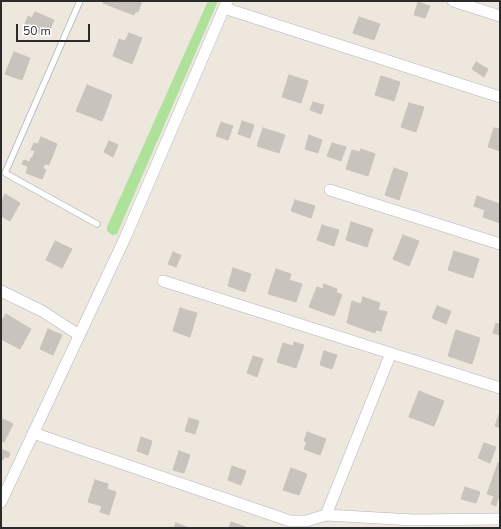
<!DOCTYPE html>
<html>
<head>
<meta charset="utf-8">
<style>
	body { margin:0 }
	#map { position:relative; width:501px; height:529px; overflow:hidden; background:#ede7dd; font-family:"Nunito Sans",sans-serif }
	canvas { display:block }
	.frame { position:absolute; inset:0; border:2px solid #2b2b2b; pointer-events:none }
	.scale { position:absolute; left:16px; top:24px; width:74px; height:18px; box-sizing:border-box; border:2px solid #2b2b2b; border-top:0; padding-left:5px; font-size:12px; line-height:14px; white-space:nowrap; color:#2b2b2b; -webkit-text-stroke:3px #fff; paint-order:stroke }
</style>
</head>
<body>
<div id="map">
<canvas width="501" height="529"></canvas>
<div class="frame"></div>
<div class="scale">50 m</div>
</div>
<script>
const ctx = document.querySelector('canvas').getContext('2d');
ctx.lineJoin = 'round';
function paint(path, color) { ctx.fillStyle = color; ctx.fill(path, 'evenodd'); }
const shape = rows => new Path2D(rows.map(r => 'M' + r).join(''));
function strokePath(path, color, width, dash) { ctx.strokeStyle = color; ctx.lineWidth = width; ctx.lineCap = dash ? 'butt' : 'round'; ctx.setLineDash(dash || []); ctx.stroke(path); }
const green = shape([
	[208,1,218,1,117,234,112,235,107,231,107,227]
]);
const building = shape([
	[104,1,142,1,138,12,136,11,134,15,103,3,104,1],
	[418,2,430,6,425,18,414,15,418,2],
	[35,12,54,20,47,36,24,26,28,16,32,18,35,12],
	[359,17,380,24,374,40,353,33,359,17],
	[129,33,142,38,132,64,113,56,119,39,125,41,129,33],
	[14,52,30,58,22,80,5,74,14,52],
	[476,62,488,69,484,77,472,69,476,62],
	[289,75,308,81,301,103,282,97,289,75],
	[381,76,400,82,394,101,375,95,381,76],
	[87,85,112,95,102,121,76,111,87,85],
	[313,102,324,105,321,114,310,110,313,102],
	[409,103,424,107,416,132,401,127,409,103],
	[242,121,254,125,250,138,238,134,242,121],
	[221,122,233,126,228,140,216,136,221,122],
	[263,128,285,135,279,153,257,146,263,128],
	[494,128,500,129,500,151,488,147,494,128],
	[309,135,322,140,318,153,305,149,309,135],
	[41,137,57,144,49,165,32,158,35,151,31,150,34,143,38,144,41,137],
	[109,141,118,145,113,157,104,152,109,141],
	[332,143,346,147,341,161,327,156,332,143],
	[361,149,375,154,368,176,346,169,352,150,360,152,361,149],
	[31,158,45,164,43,168,46,170,42,179,26,173,28,166,22,164,24,160,30,162,31,158],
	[394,168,408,173,399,200,385,195,394,168],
	[5,194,20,203,10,221,1,216,1,202,5,194],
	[477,196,500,204,500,223,483,217,485,210,474,206,477,196],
	[295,200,315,206,311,218,291,211,295,200],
	[351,222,373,229,367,247,346,240,351,222],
	[322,225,339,230,334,246,317,240,322,225],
	[403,235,419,241,409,266,393,259,403,235],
	[55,241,72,249,62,268,46,260,55,241],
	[454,251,479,259,473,278,448,270,454,251],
	[173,252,181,255,176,267,168,264,173,252],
	[233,268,251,274,245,292,228,286,233,268],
	[276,269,291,274,289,280,302,284,296,302,268,294,276,269],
	[324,284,337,289,336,292,342,295,334,316,309,307,317,287,323,289,324,284],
	[363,297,380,303,378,310,387,312,381,331,376,330,375,333,347,323,352,301,361,304,363,297],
	[437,306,451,311,446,324,432,318,437,306],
	[180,308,197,313,190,337,173,331,180,308],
	[6,314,31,329,20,349,1,339,1,322,6,314],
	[496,323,500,325,500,335,493,333,496,323],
	[48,329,62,335,53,355,40,349,48,329],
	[456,330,480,338,472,364,448,356,456,330],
	[294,342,304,345,296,368,277,362,283,343,293,346,294,342],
	[324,351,337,355,332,369,320,365,324,351],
	[253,356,263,359,257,377,247,373,253,356],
	[419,391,444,401,434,426,409,417,419,391],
	[500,412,500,428,495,426,500,412],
	[189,418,199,421,195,434,185,431,189,418],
	[3,419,13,424,4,442,1,441,1,424,3,419],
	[307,432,326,439,320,455,304,449,307,442,304,441,307,432],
	[141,437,152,441,148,455,137,451,141,437],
	[484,443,496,447,490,463,478,458,484,443],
	[1,449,10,453,8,458,5,456,3,460,1,459,1,449],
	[179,451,190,455,184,473,173,470,179,451],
	[498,463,500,464,500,499,498,498,496,506,491,504,494,496,487,494,498,463],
	[232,466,246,471,241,485,228,480,232,466],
	[291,468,307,474,299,495,283,490,291,468],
	[95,480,108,484,107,489,116,492,109,515,100,512,102,506,88,502,95,480],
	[465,487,480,492,476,503,461,499,465,487],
	[231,522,248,528,229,528,231,522],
	[176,523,189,528,174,528,176,523]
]);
const lane = shape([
	[80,1,5,173,97,224]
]);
const street = shape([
	[453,1,500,16],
	[224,8,500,97],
	[330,190,500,244],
	[163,281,500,388],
	[1,291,42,311,79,335],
	[33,433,290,521,306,521,326,515,413,520,500,519],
	[1,502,125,238,227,1],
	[326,515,391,353]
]);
paint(green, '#aee29b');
paint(building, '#c8c4bd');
strokePath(building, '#c8c3b7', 1);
strokePath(lane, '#b1b3be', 7);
strokePath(street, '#b1b3be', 12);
strokePath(lane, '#fff', 5.5);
strokePath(street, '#fff', 11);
</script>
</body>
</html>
